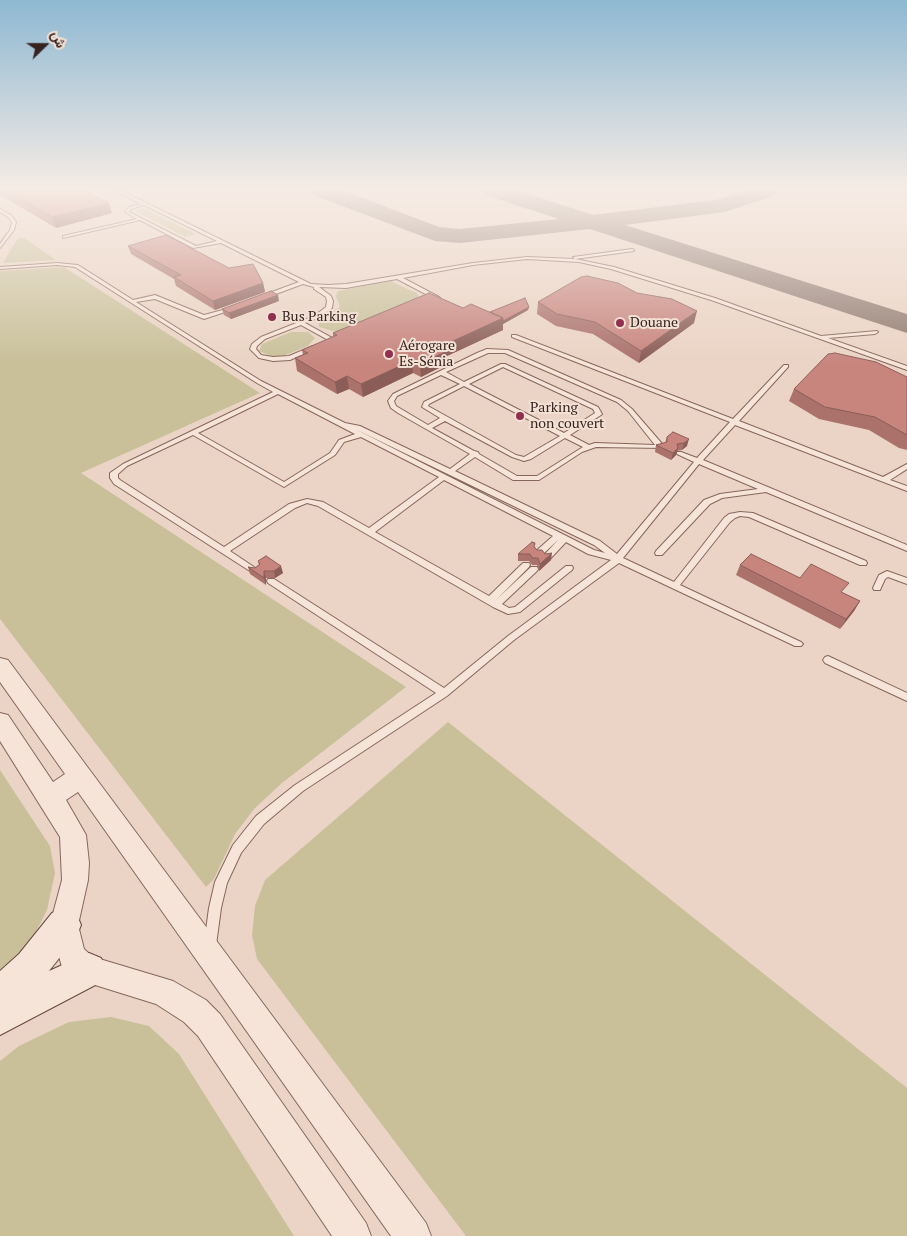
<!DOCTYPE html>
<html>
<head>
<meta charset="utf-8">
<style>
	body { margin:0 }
	#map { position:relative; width:907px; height:1236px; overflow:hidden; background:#ebd4c5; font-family:"PT Serif",Vazirmatn,serif }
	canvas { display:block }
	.north { position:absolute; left:20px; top:20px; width:50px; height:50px; -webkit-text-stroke:4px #f3e1d5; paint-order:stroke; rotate:68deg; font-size:14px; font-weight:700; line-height:20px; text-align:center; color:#37231f }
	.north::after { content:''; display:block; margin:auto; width:18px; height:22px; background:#37231f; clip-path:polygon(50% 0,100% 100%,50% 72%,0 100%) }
</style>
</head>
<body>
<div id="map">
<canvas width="907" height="1236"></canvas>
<div class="north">ش</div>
</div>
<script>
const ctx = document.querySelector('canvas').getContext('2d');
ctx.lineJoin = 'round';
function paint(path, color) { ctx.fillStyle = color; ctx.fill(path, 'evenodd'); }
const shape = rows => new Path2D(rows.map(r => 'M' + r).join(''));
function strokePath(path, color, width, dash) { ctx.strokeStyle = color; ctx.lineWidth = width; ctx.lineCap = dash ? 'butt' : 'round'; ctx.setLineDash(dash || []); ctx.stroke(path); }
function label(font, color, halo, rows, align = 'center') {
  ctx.font = font + ' "PT Serif",serif'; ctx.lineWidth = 4; ctx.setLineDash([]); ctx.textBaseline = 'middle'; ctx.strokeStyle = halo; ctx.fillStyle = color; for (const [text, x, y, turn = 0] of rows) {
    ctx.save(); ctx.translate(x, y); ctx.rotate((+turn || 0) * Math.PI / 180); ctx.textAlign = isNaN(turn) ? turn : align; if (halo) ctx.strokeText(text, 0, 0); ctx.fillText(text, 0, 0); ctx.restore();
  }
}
const green = shape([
	[143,208,196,234,185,237,135,211],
	[18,238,24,238,56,260,3,263],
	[64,267,260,393,81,473,406,687,282,783,254,809,235,834,214,879,206,887,0,619,0,271],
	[390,281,417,293,419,298,336,332,319,327,319,322,340,307,336,296,338,291],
	[291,332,308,332,315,338,308,346,283,356,271,356,259,351,262,344],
	[448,722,907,1088,907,1236,466,1236,257,959,252,935,255,906,265,880],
	[0,770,50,846,55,873,47,910,30,944,0,976],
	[111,1017,149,1026,179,1054,294,1236,0,1236,0,1061,19,1046,69,1022]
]);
const taxiway = shape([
	[311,190,342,190,439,227,460,229,559,219,485,195,483,190,516,190,593,215,721,199,745,190,777,190,775,195,725,212,625,225,907,314,907,333,590,229,460,243,435,241,313,195,311,190]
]);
const service = shape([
	[114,190,120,190,311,284,328,285,346,284,473,263,527,257,575,259,573,257,632,249,634,250,634,251,575,259,614,267,715,298,821,336,877,331,878,332,875,334,828,338,907,366,907,370,711,300,611,269,579,262,527,259,473,265,403,278,439,297,440,298,437,300,397,279,346,288,319,287,331,296,333,301,332,308,318,318,305,323,334,339,334,341,330,341,301,325,265,339,257,346,256,349,261,355,273,357,289,356,313,346,315,347,315,349,290,360,273,361,259,358,250,349,252,344,261,337,314,316,326,307,327,301,326,297,314,289,314,287,303,284,265,298,261,298,261,296,299,282,221,243,193,248,140,220,63,238,63,236,137,219,125,212,129,207,141,204,114,190],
	[144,205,217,241,196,246,129,212,131,209,144,205],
	[0,209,11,215,16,222,14,230,0,248,0,244,10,230,12,222,8,217,0,212,0,209],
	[57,263,78,265,133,300,155,295,204,315,234,307,234,309,204,319,155,299,136,302,261,381,345,423,360,426,450,469,470,454,398,413,391,408,388,401,393,394,477,353,487,349,508,350,621,400,632,409,664,446,664,448,596,447,582,452,539,480,513,480,475,457,455,471,600,541,617,554,694,462,677,454,677,452,681,452,697,458,730,422,512,337,512,335,516,335,733,419,784,365,788,365,788,367,739,421,883,477,907,464,907,469,890,480,907,486,907,491,735,425,703,460,907,545,907,551,766,492,722,498,710,504,662,555,656,555,655,553,656,551,704,500,720,494,758,489,699,464,623,558,674,582,724,518,729,514,740,512,753,513,866,561,867,563,866,565,860,565,749,517,740,516,735,518,730,522,680,585,801,642,803,644,801,646,795,646,619,563,514,640,447,696,303,791,264,824,241,853,227,883,221,908,216,945,214,949,210,951,206,949,204,945,209,908,215,882,233,845,256,816,295,785,436,693,268,583,267,581,268,579,274,579,444,688,508,636,611,560,588,554,566,542,550,559,544,559,543,557,544,555,559,539,542,555,536,555,535,553,536,551,553,536,444,480,375,532,489,596,523,563,529,563,530,565,529,567,496,600,531,567,537,567,538,569,537,571,502,604,509,608,515,607,566,566,572,566,573,568,572,570,520,612,508,614,493,607,318,506,307,503,295,508,230,551,260,571,259,573,253,573,114,484,110,478,110,473,123,464,273,392,257,383,75,267,57,265,0,269,0,267,57,263],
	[488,353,505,353,617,402,628,411,655,445,595,443,589,445,570,435,601,415,602,414,598,407,505,364,501,364,464,382,446,372,488,353],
	[503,367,593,409,595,413,564,433,469,384,503,367],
	[441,375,460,384,424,402,422,407,440,418,428,425,396,406,394,401,397,396,441,375],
	[464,386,560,436,524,457,516,455,428,406,429,404,464,386],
	[278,394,355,434,339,440,330,453,284,482,198,433,278,394],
	[445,421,512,457,524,461,531,459,565,438,583,447,537,476,517,476,479,454,478,452,474,451,432,428,445,421],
	[355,429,594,545,605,553,594,550,355,429],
	[193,435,284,487,335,455,344,442,361,437,439,477,369,528,323,502,307,499,289,504,224,547,120,480,118,478,118,474,127,466,193,435],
	[887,571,907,578,907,584,888,577,885,579,880,590,874,590,873,588,879,575,887,571],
	[828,656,907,693,907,701,825,663,823,660,825,657,828,656]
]);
const tertiary = shape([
	[0,658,8,660,426,1223,431,1236,391,1236,78,792,66,800,86,835,89,863,88,880,78,925,84,949,93,957,173,981,206,1000,220,1014,366,1223,371,1236,332,1236,198,1036,184,1022,156,1004,79,980,69,975,62,967,50,925,62,880,60,837,0,741,0,713,8,715,53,782,65,774,0,682,0,658]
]);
const secondary = shape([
	[64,908,76,913,81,925,76,937,49,971,89,953,101,958,106,970,101,982,0,1035,0,971,19,954,52,913,64,908]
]);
const wall = shape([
	[0,190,88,190,91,194,109,203,112,213,56,228,0,195],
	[128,246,229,268,263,283,265,292,215,310,176,286,174,279,131,254],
	[637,293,694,323,639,363,593,334,556,326,537,314,538,302],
	[279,301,231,319,224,315,222,309],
	[529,307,528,310,503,324,503,330,447,356,447,364,421,377,413,373,363,397,349,389,337,394,297,371,295,358,303,355,302,350,333,337,333,333,463,308,490,312],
	[907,377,907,450,899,448,869,430,819,419,789,401,794,389],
	[673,432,687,446,682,450,677,451,676,455,671,460,655,452,656,445,665,443,667,437],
	[535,547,537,550,545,554,551,560,539,571,537,565,532,565,529,561,518,561,518,554],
	[258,561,283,573,275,578,266,578,266,585,250,574,248,567,255,568,259,565],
	[740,565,800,578,843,593,860,601,854,611,840,629,736,575]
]);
const shadedWall = shape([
	[109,203,112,213,56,228,52,217],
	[263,283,265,292,215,310,213,301],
	[278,295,279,301,231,319,229,313],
	[529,307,528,310,503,324,503,330,447,356,447,364,421,377,420,364,440,347,503,318],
	[697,311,694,323,639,363,641,351],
	[413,360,413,373,363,397,361,384],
	[347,376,349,389,337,394,335,382],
	[689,439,687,446,682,450,684,443],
	[678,448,676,455,671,460,673,453],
	[552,553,551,560,539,571,540,564],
	[281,566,283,573,275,578,274,571],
	[264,571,266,578,266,585,264,578],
	[860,601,854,611,840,629,846,619]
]);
const building = shape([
	[6,190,88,190,90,192,87,192,109,203,52,217,6,190],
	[166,235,229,268,253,264,263,283,213,301,174,277,181,275,128,246,166,235],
	[587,276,618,283,637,293,672,299,697,311,641,351,595,322,557,314,538,302,581,277,587,276],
	[271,291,278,295,229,313,222,309,271,291],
	[429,293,463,308,471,304,503,318,440,347,447,351,420,364,413,360,361,384,347,376,335,382,295,358,308,353,302,350,337,335,333,333,429,293],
	[525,298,529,307,503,321,503,318,490,312,525,298],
	[835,353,876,362,907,377,907,435,875,417,825,407,794,389,828,354,835,353],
	[673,432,689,439,684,443,677,444,678,448,673,453,656,445,667,442,667,437,673,432],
	[532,542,535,543,534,547,537,550,542,550,545,554,552,553,540,564,538,558,532,558,530,554,518,554,532,542],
	[751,554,800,578,811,564,849,583,841,592,860,601,846,619,740,565,751,554],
	[266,556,281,566,274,571,264,571,264,578,248,567,255,568,260,564,258,561,266,556]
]);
const markers = [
	[272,317,5,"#91304f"],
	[620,323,5,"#91304f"],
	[389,354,5,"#91304f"],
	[520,416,5,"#91304f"]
];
const farPoinames = [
	["Bus Parking",282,317],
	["Douane",630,323],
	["Aérogare",399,346],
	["Es-Sénia",399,362],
	["Parking",530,408],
	["non couvert",530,424]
];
paint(green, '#c9c09a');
paint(taxiway, '#917c72');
strokePath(service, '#86665c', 2);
strokePath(tertiary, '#86665c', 2);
strokePath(secondary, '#674740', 2);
paint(service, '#f7e4d8');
paint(tertiary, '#f7e4d8');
paint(secondary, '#f7e4d8');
paint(wall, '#ab726c');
paint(shadedWall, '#8b5d58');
paint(building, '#c7857e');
strokePath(building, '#8b5d58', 1);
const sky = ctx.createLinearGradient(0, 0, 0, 363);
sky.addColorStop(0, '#8eb8d2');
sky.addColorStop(0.52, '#f6ece5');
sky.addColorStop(1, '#f6ece500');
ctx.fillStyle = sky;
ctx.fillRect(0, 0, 907, 363);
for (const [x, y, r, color] of markers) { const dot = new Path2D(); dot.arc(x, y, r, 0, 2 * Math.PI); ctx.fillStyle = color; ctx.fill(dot); strokePath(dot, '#f3e1d5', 2); }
label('14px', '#37231f', '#f3e1d5', farPoinames, 'left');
</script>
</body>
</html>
